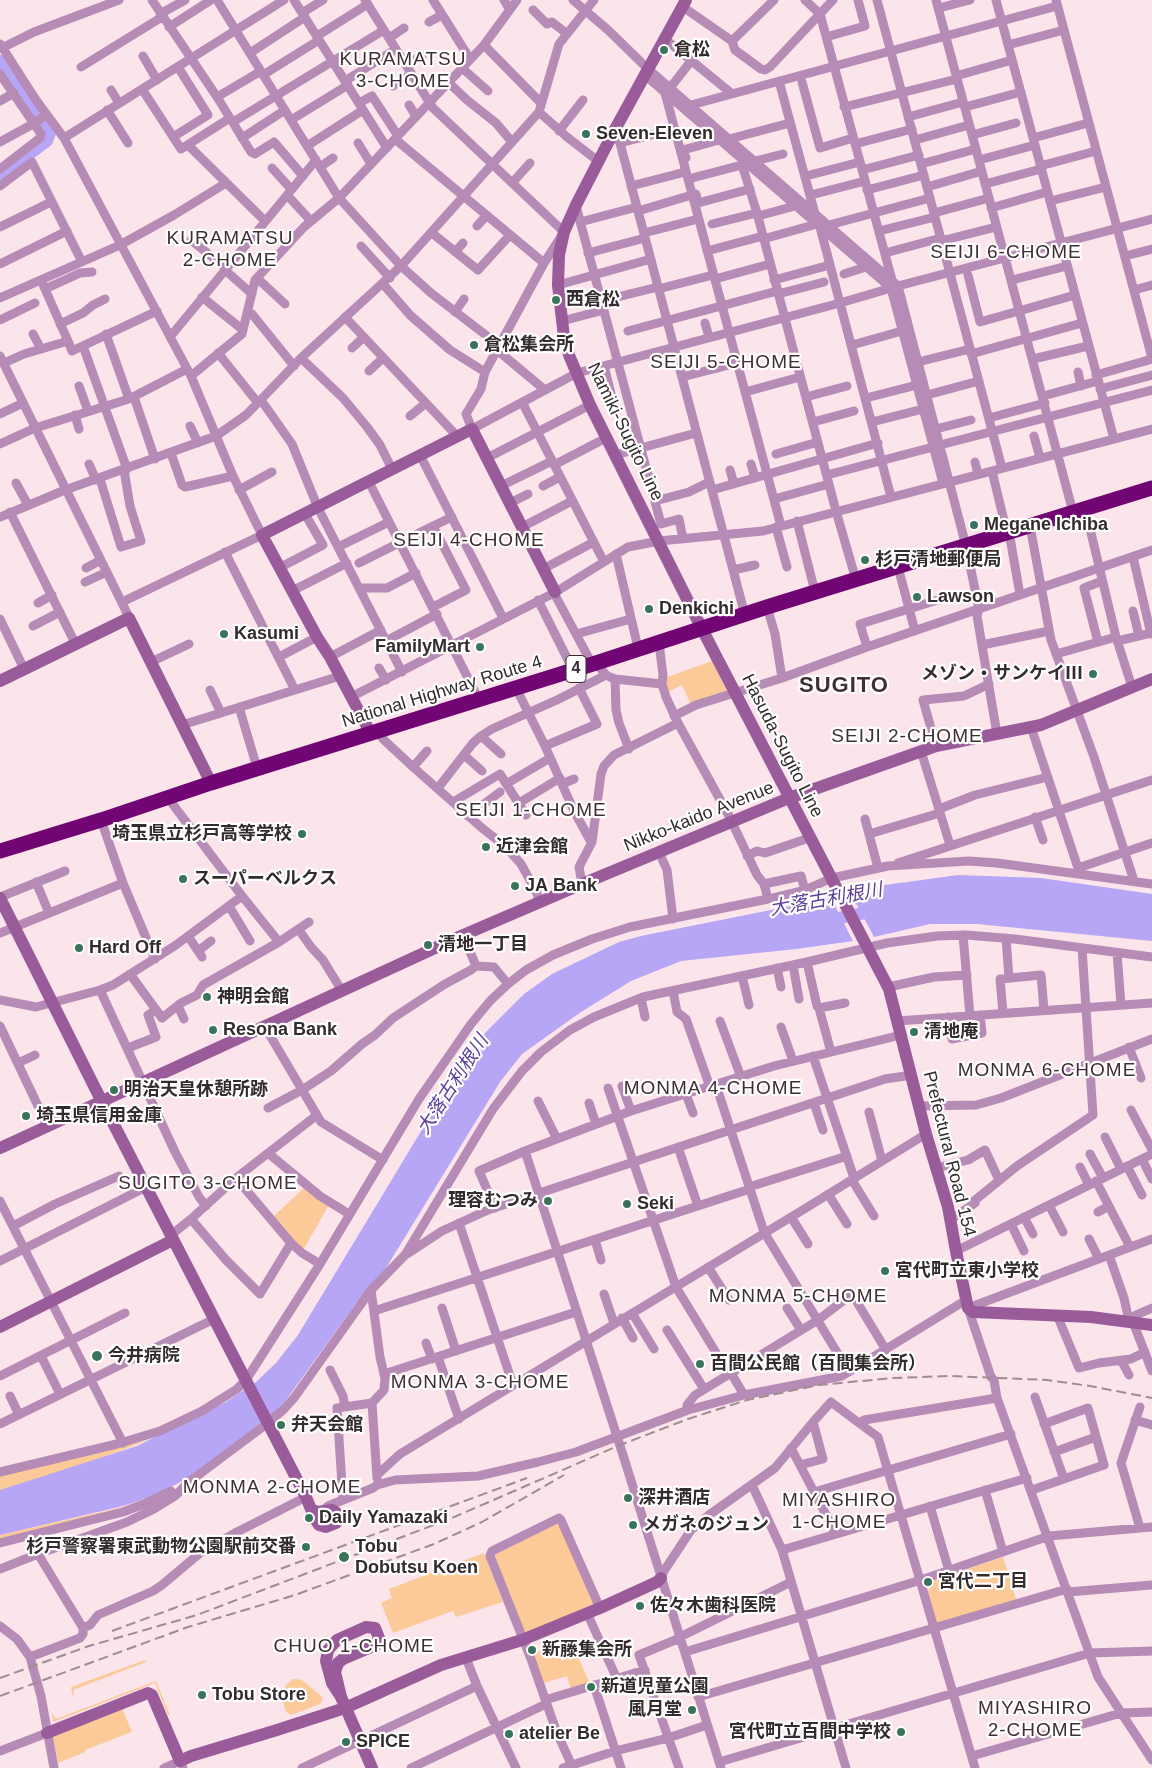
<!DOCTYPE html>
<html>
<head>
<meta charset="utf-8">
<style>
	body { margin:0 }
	canvas { display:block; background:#fbe4ea }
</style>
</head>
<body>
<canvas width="1152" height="1768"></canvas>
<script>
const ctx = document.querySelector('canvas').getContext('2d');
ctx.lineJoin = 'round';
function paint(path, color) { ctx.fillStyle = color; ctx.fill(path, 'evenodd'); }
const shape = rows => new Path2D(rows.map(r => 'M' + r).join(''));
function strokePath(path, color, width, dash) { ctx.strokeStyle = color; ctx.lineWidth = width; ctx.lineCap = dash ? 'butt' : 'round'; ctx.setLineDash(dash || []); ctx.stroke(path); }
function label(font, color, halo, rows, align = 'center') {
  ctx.font = font + ' Arial,"Noto Sans JP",sans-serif'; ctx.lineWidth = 4.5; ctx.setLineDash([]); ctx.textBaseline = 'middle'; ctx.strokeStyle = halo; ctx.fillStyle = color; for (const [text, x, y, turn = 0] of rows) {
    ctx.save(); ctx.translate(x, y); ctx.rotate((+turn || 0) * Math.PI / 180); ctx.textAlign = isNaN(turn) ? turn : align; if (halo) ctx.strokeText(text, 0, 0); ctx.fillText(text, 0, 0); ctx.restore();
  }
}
const green = shape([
	[712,661,727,691,691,705,682,685,668,692,665,678],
	[305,1187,329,1205,303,1250,274,1216],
	[149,1440,90,1462,0,1490,0,1476],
	[156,1495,125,1509,0,1540,0,1535,123,1507],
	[556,1524,559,1525,594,1603,593,1606,524,1634,495,1557,496,1554],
	[484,1553,503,1602,456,1617,453,1611,393,1633,381,1603,392,1598,389,1589],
	[1003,1557,1017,1602,937,1625,927,1592,929,1590,930,1582],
	[542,1650,563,1660,577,1654,591,1687,572,1694,567,1676,540,1684,530,1656],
	[145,1660,146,1662,73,1690,74,1695,73,1697,71,1687],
	[293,1679,302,1680,320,1695,323,1698,320,1704,291,1715,286,1712,283,1702,283,1695,286,1685],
	[156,1681,170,1715,168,1715,155,1683,53,1722,52,1712,56,1719],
	[122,1708,132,1732,85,1750,85,1752,58,1763,53,1737]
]);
const water = shape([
	[958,875,1041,878,1152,894,1152,941,977,924,930,924,874,937,849,890],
	[831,898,853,941,796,949,681,961,631,981,581,1012,522,1054,500,1082,386,1268,357,1302,286,1400,272,1415,201,1471,156,1495,123,1506,0,1535,0,1490,137,1446,226,1402,256,1382,276,1363,298,1335,461,1065,486,1032,524,994,552,974,619,942,641,936]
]);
const river = shape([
	[0,61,50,133,47,141,0,176],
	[825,921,879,910]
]);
const street = shape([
	[152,0,217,97,251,152,255,154,274,142,303,176],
	[217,0,339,198,401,266,431,293,500,346],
	[294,0,387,148],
	[365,0,433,108,564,232,544,263,485,372,481,389,466,414,472,429,577,373,840,303,898,286,966,546,979,609,977,616,997,734],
	[433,0,470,59],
	[504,0,510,10],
	[573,0,608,30,648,69,898,286,1152,219],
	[805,0,820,14,892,280],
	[877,0,1002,468],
	[936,0,1073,512],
	[996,0,1114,439],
	[1056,0,1152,358],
	[683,7,732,41,774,0],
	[939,8,970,0],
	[533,10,547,24,552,22,566,33],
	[302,13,323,0],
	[160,14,185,0],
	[429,22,442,15],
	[169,27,211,0],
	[317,36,368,4],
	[826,37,865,26,858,0],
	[389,38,404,28],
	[665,39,731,93],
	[732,41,735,50,761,69,765,70,770,67,833,0],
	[0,44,36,100,64,138,284,0],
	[484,45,541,103],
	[1008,45,1064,30],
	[2,48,34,32,119,0],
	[250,53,305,17],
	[143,56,157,80],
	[406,65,422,56],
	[81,67,162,17],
	[462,68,488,91],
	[0,74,41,134,40,138,0,169],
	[263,75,319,40],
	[645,75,891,288,943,483],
	[956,76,1012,60],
	[345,81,396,49],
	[779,81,815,214],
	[448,82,467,100,496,123,512,142],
	[802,82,820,148,853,138],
	[393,86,411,74],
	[670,88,691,61],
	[142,89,181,149,230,118],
	[111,90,119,103],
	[665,93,781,526],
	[217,97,261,71],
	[0,101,14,93],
	[359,103,372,96,398,136],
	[409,105,416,116],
	[691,105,1057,6],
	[844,107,957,79],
	[965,107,1021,92],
	[107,110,128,143],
	[539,112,567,137,598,161],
	[908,117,963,102],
	[291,120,348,85],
	[233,122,384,30],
	[559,131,583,100],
	[613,133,620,143,745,615],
	[972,135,1016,123],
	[173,137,208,115,178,67],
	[64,138,191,376,233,476,262,535,122,602],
	[242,138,285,110],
	[1033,138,1088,123],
	[395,139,544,263],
	[729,139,790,123],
	[915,140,969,125],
	[0,142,33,124,46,115],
	[358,143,371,164],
	[620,143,674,129],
	[855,144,912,129],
	[188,145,265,221],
	[307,146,363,110],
	[686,158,683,150,719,140],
	[979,160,1035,145],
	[755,161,783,154],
	[745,162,742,165,757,213,836,511,856,580],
	[921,164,976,149],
	[1040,166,1096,151],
	[320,167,333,158],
	[272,168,291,189],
	[862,170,919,155],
	[806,176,860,162],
	[692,178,742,165],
	[512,183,530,163],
	[985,184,1041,169],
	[0,186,32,162,82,262],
	[631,186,685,172],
	[927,187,982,171],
	[867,190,924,175],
	[696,194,698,203,750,189],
	[287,195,311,221],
	[811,195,865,181],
	[1050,201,1106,187],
	[576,206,661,524,679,519,683,539],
	[991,208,1047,192],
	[638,211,692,195],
	[934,213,989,198],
	[758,216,795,206],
	[580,222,637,207],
	[712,224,757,213],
	[829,225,930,198],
	[477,226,486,216],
	[0,227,51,202],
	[820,227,891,497],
	[879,231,935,217],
	[432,233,478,270,510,235],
	[644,233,698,219],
	[763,239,817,224],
	[191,240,226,268],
	[941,241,996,227],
	[361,246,390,278],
	[707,251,763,236],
	[455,252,463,243],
	[588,253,645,238],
	[885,253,941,238],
	[1125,256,1152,249],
	[0,264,67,231],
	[225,270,252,294],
	[844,274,866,267],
	[968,275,980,322,1075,295],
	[257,278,285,304],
	[715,279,770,264],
	[41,280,68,341],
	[774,280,830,265],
	[1012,280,1067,266],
	[383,284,410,315,450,350,485,372],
	[558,285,651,259],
	[45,289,80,273,92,272],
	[658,289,713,275],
	[1134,290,1152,285],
	[778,294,824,282],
	[202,297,243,330],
	[0,298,120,245,174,215,226,183],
	[601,301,658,287],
	[455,312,464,299],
	[247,313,252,314,294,366],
	[345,317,457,436],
	[0,320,35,303],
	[562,321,604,310],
	[705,323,709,337],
	[60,324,83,313,93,305,105,299],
	[628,331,777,291],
	[33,334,41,349],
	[106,334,129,399],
	[170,337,316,160],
	[852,345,902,331],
	[83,346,127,469],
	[352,348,364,337],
	[497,350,545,390],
	[218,353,258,403],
	[971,354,1082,323],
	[0,356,127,613,129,618],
	[301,358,343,398,367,427,380,445,392,469],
	[1033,359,1088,346],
	[918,362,970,349],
	[4,363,24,354,68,341,72,351,157,311],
	[604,366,614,405],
	[369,371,383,358],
	[1078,372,1081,386],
	[1096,375,1152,359],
	[191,376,242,334,255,280,304,227,339,198,484,45,517,0],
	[682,377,737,363],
	[79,386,88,411],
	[1100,389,1152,375],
	[745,392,800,377],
	[927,395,979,381],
	[1043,396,1098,381],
	[134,397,155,459],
	[806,397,847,386],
	[866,398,917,385],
	[261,400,292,444,318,508,402,672],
	[522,402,604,562],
	[0,414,23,403],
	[75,415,79,429],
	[410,416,426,403],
	[989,418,1045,403],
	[813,422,854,411],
	[872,422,923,409],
	[190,426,198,443],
	[936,429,971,420],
	[1034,436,1040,458],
	[0,444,35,428,129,399,187,369],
	[940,445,1152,390],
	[171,453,182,485,185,487,233,476],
	[776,454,818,442],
	[420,455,503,618],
	[615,455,696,433],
	[487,458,590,405],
	[975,462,978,474],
	[89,464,96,480],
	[751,464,755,478],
	[554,465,606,438],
	[730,470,734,484],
	[992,471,1007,533],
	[827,475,933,447],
	[100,479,121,547,141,541,130,506,124,470],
	[369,482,479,700],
	[16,483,28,505],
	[501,486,552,461],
	[543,486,560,477],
	[239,490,272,472],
	[712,490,878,443],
	[774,499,829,484],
	[655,501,689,492,709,482],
	[510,503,528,494],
	[1085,508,1116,637,1132,687],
	[10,512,75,643],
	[0,517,65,490,216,436,246,415,301,358,401,266,539,112,559,44,594,0],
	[797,521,815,592],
	[433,526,452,517],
	[1030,526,1051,640,1094,757,1134,881],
	[522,527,572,501],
	[776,527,787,567],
	[1009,532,1020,595],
	[338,547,389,522],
	[225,552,295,690],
	[616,554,638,648],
	[1133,557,1151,634],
	[359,563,433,526,466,590,433,607],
	[898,567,915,631],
	[86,568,101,560],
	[279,568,323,545,305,514],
	[543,569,594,542],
	[733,570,755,565],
	[85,582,107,572],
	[359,588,387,588,416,573],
	[292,591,347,563],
	[554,593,592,664],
	[538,600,573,670],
	[38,603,52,595],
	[767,607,775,634,782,678],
	[1133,611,1139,636],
	[0,619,24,669],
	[33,626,60,612],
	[576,634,631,619],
	[386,641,437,614],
	[1117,641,1152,633],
	[1098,642,1084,588,1102,581],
	[659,643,663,675,662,684,666,697,678,723,729,816,757,875,764,884,768,899],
	[982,645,1049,631],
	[867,647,860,624,954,595],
	[1056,654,1116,637],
	[279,657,317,637],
	[330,657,381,630],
	[151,662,189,644],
	[379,668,386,680],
	[610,677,615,679,662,684],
	[615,679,616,710,619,723,629,749],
	[516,688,545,746,574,811,591,842],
	[210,690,221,713],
	[351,697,554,593,628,547,659,541,763,531,1152,429],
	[239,707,255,761],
	[674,716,696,705,782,678,867,647,1152,550],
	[182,725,340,676],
	[1031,727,1080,874],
	[378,732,384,740,413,767,482,828,505,846,521,864,536,891,540,902],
	[481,736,501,754],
	[545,746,597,724,579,688],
	[936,746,923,700,964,696,989,684],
	[921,751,950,845],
	[464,755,482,771],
	[413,767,427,751],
	[506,784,550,758],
	[562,784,574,779],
	[438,788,473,743,481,736,492,729,559,699,606,675,596,663],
	[453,802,500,774,526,815],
	[519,803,560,778],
	[939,809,975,795,1048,777],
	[468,816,500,792],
	[1035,817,1043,840],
	[865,819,878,868],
	[101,820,123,883,155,959],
	[869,834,940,813],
	[659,852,667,870,673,919],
	[747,856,757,851,765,853,809,838],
	[898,863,1152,780],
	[1078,868,1152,843],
	[36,882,49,913],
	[582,884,579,867,592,842,601,774,604,766,614,755,678,723],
	[764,884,801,876,805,890],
	[0,897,65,871],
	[229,906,250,941],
	[299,930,311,947,323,960,342,991],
	[0,933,123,883],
	[463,935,476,966,494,967,508,984],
	[963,935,970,1016],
	[188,936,202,957],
	[1006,938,1009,978],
	[279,942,309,922],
	[198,951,211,941],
	[1117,953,1121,1005],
	[807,962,817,1006,819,1008],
	[793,965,799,999],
	[777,968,781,987],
	[130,974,162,1018,181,1003,197,995,203,985,279,942,242,896],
	[742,976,749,1005],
	[888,987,934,977,967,975],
	[100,990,175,1152,199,1197,206,1206],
	[673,991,677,1012,686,1019,710,1087],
	[641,998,645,1017],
	[0,1000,36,1007,100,990,113,985,176,945,242,896,168,798],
	[178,1006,184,1019],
	[1003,1013,1000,979,1041,975,1044,1010],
	[948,1017,952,1039,982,1033,980,1015],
	[720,1021,741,1077],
	[897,1021,1152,1003],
	[0,1026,48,1127],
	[265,1027,321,1122,383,1160],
	[781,1027,793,1061],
	[1129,1047,1141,1078],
	[128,1048,156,1037,148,1015,156,1010],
	[831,1052,819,1008,845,1003],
	[813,1056,854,1178],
	[18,1063,35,1055],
	[716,1085,764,1232,849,1372],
	[622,1086,631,1111],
	[608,1088,676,1287,729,1374],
	[686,1094,693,1113],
	[538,1101,557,1139],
	[589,1103,596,1124],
	[814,1103,823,1130],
	[919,1106,976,1105,1001,1098,1152,1039],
	[268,1108,302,1090,331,1071,362,1044,375,1035,393,1018,445,984,471,970,476,966],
	[1131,1110,1152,1150],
	[869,1112,882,1161],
	[1105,1137,1121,1169],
	[678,1147,698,1206],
	[525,1151,623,1455,721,1768],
	[268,1153,320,1196,349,1214],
	[1090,1154,1103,1178],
	[1142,1159,1152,1179],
	[1127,1166,1142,1195],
	[1080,1167,1089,1185],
	[936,1168,968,1160,985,1150,999,1180],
	[236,1178,291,1243,302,1253,320,1264],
	[852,1180,874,1216],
	[1096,1181,1130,1247],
	[749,1187,847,1156],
	[828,1194,847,1224],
	[0,1201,123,1443],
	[1049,1205,1063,1232],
	[495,1208,479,1171,525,1151,631,1111,774,1066,901,1035],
	[1098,1212,1109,1206],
	[791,1217,808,1244],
	[1024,1217,1033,1234],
	[191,1219,226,1260,260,1294,291,1243],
	[950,1220,975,1203,974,1201,1017,1166,1093,1115,1082,948],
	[459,1223,513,1385],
	[1011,1224,1024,1251],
	[13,1226,55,1204,119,1176],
	[171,1235,191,1219,236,1178,317,1115],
	[1089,1239,1099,1259],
	[1152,1239,968,1308,991,1377,994,1380,997,1398,1098,1677,1152,1760],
	[595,1240,601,1260],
	[956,1251,1152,1154],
	[407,1254,442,1231,488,1210,885,1079,912,1075],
	[1109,1255,1124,1298,1129,1321],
	[0,1261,146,1187],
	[708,1267,729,1300],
	[371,1290,380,1357,385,1378,384,1390,372,1403,377,1478],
	[604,1294,614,1323],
	[442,1308,456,1351],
	[787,1308,801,1330],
	[374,1311,750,1189],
	[632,1313,654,1349],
	[1057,1315,1079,1368,1099,1363,1131,1359,1145,1352],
	[622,1318,633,1338],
	[1129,1321,1136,1315,1152,1308],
	[1133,1322,1152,1371],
	[667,1330,704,1389],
	[426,1343,432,1359],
	[41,1356,60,1394],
	[438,1357,459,1419],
	[1121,1360,1129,1375],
	[330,1370,343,1396,345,1407],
	[731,1373,744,1395],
	[384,1374,576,1312],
	[0,1376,125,1313],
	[10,1396,19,1415],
	[1035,1397,1064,1479],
	[1140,1407,1121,1463,1140,1528],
	[688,1410,687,1405,695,1395,818,1320,852,1294,886,1350],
	[1135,1420,1152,1425],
	[859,1423,878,1437,975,1768],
	[0,1424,214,1319],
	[791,1448,836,1534],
	[1054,1452,1096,1437],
	[800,1465,823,1459,813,1422],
	[0,1472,117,1444,160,1431,202,1411,237,1389,246,1380,320,1264,419,1099,471,1024,490,1001,508,984,526,970,553,955,592,939,630,927,768,899,805,890,832,878,888,866,969,861,997,863,1152,884],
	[377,1475,400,1454,806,1208,926,1134],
	[752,1485,782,1550,846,1768],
	[985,1490,1003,1552],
	[1032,1490,1104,1465,1088,1408,1044,1424],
	[814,1492,1011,1434],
	[343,1500,337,1408,372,1403],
	[930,1506,949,1571],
	[324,1510,328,1506,373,1488,377,1485,395,1480,478,1476,538,1462,576,1452,688,1410,744,1395,842,1376,966,1300],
	[0,1543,123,1512,144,1504,171,1491],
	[782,1550,1027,1478],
	[0,1569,38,1554,127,1522,154,1509,175,1496,189,1482,268,1423,284,1409,294,1398,371,1290,405,1255,493,1109,522,1071,541,1052,570,1030,594,1017,643,997,807,962,887,943,937,936,966,935,1015,939,1152,957],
	[661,1578,664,1571,691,1530,709,1515,775,1468,813,1422,831,1402,859,1423,864,1420,997,1398],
	[1068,1592,1152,1585],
	[587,1613,617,1679],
	[0,1626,17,1639,30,1657,41,1696,54,1768],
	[83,1628,90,1625,98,1615,153,1591,162,1585,200,1553,237,1532,306,1497],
	[680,1637,791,1582],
	[685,1652,921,1580,1049,1536,1152,1527],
	[30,1657,80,1638,83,1634,83,1628,38,1554],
	[466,1658,477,1686,516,1768],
	[594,1685,621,1768],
	[698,1697,1067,1589],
	[545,1700,645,1670],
	[0,1751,47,1733],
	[972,1756,1121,1713,1152,1712],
	[719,1762,1090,1653,1152,1651],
	[164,1768,180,1761,183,1768],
	[302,1768,477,1686],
	[411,1768,546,1704],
	[563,1768,615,1751,668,1738,707,1725],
	[573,1768,557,1733,531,1659,490,1556,492,1551,559,1518,561,1520,600,1608],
	[679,1768,639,1655,680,1638]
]);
const secondary = shape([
	[686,0,613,133,576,205,564,232,559,255,558,285,564,337,569,355,590,405,702,629,889,989,926,1134,948,1207,956,1251,968,1308,973,1312,1091,1317,1152,1325],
	[0,681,129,618,211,783],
	[371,734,330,657,317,637,262,535,472,429,555,592],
	[0,898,95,1088,306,1497,315,1519,319,1525,326,1527,336,1523,339,1519,338,1514,332,1510,317,1512,313,1510],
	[0,1148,461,936,582,884,789,798,936,746,1041,725,1152,679],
	[0,1327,173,1240],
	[341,1697,335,1672,338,1663,343,1659,376,1645,379,1638,375,1628,366,1627,337,1640,328,1650,326,1661,332,1683,341,1697,372,1768],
	[47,1733,148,1693,152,1695,180,1761,191,1756,277,1730,345,1708,441,1665,522,1640,600,1608,657,1582,661,1578]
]);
const highway = shape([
	[0,851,101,820,211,783,596,663,767,607,1152,488]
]);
const rail = shape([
	[112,1631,527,1478],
	[0,1678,89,1646,197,1615,452,1518,620,1445,688,1419,747,1400,819,1385,893,1378,950,1376,1047,1380,1090,1386,1152,1398],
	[0,1696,188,1627,295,1595,434,1544,482,1522,564,1475]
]);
const markers = [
	[664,50,5,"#3a735c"],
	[586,134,5,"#3a735c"],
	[556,300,5,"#3a735c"],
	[474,345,5,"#3a735c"],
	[974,525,5,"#3a735c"],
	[865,560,5,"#3a735c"],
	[917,597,5,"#3a735c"],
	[649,609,5,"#3a735c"],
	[224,634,5,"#3a735c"],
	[480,647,5,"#3a735c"],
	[1093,674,5,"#3a735c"],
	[302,834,5,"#3a735c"],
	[486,847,5,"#3a735c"],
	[183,879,5,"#3a735c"],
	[515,886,5,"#3a735c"],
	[428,945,5,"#3a735c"],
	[79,948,5,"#3a735c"],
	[207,997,5,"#3a735c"],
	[213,1030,5,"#3a735c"],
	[914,1032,5,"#3a735c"],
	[114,1090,5,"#3a735c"],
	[26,1116,5,"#3a735c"],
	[548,1201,5,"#3a735c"],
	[627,1204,5,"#3a735c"],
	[885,1271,5,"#3a735c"],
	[97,1356,6,"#3a735c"],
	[700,1364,5,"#3a735c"],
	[281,1425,5,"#3a735c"],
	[628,1498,5,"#3a735c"],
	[309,1518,5,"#3a735c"],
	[633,1525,5,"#3a735c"],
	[306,1547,5,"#3a735c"],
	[344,1557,6,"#3a735c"],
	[928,1582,5,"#3a735c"],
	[640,1606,5,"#3a735c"],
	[532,1650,5,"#3a735c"],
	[591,1687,5,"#3a735c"],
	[202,1695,5,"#3a735c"],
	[692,1710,5,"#3a735c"],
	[901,1732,5,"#3a735c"],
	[509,1734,5,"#3a735c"],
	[346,1742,5,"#3a735c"]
];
const shields = [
	[576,669,20]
];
const shieldNames = [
	["4",576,669]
];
const poiNames = [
	["倉松",674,50],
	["Seven-Eleven",596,134],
	["西倉松",566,300],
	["倉松集会所",484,345],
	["Megane Ichiba",984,525],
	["杉戸清地郵便局",875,560],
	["Lawson",927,597],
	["Denkichi",659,609],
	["Kasumi",234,634],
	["FamilyMart",470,647,"right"],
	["メゾン・サンケイⅢ",1083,674,"right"],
	["埼玉県立杉戸高等学校",292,834,"right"],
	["近津会館",496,847],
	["スーパーベルクス",193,879],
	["JA Bank",525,886],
	["清地一丁目",438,945],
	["Hard Off",89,948],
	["神明会館",217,997],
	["Resona Bank",223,1030],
	["清地庵",924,1032],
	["明治天皇休憩所跡",124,1090],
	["埼玉県信用金庫",36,1116],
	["理容むつみ",538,1201,"right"],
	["Seki",637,1204],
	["宮代町立東小学校",895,1271],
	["今井病院",108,1356],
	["百間公民館（百間集会所）",710,1364],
	["弁天会館",291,1425],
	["深井酒店",638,1498],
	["Daily Yamazaki",319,1518],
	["メガネのジュン",643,1525],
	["杉戸警察署東武動物公園駅前交番",296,1547,"right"],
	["Tobu",355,1547],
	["Dobutsu Koen",355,1568],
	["宮代二丁目",938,1582],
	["佐々木歯科医院",650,1606],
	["新藤集会所",542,1650],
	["新道児童公園",601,1687],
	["Tobu Store",212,1695],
	["風月堂",682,1710,"right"],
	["宮代町立百間中学校",891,1732,"right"],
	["atelier Be",519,1734],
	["SPICE",356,1742]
];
const streetNames = [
	["Namiki-Sugito Line",625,432,64],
	["National Highway Route 4",442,692,-17],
	["Hasuda-Sugito Line",782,746,63],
	["Nikko-kaido Avenue",699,817,-22],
	["Prefectural Road 154",949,1154,76]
];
const neighbourhoodNames = [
	["KURAMATSU",403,60],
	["3-CHOME",403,82],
	["KURAMATSU",230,239],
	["2-CHOME",230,261],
	["SEIJI 6-CHOME",1006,253],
	["SEIJI 5-CHOME",726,363],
	["SEIJI 4-CHOME",469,541],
	["SEIJI 2-CHOME",907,737],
	["SEIJI 1-CHOME",531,811],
	["MONMA 6-CHOME",1047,1071],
	["MONMA 4-CHOME",713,1089],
	["SUGITO 3-CHOME",208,1184],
	["MONMA 5-CHOME",798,1297],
	["MONMA 3-CHOME",480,1383],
	["MONMA 2-CHOME",272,1488],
	["MIYASHIRO",839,1501],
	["1-CHOME",839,1523],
	["CHUO 1-CHOME",354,1647],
	["MIYASHIRO",1035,1709],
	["2-CHOME",1035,1731]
];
const waterNames = [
	["大落古利根川",826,900,-10],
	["大落古利根川",453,1085,-57]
];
const districtNames = [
	["SUGITO",844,686]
];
paint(green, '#fcca98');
paint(water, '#b7a5f5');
strokePath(river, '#b7a5f5', 12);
strokePath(street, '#b68bb5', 9);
strokePath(secondary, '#9a5b9a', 12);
strokePath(highway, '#710573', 15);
strokePath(rail, '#9d8d91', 2, [10, 5]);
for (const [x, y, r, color] of markers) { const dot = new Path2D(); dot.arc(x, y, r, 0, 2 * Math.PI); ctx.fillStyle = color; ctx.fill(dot); strokePath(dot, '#fff', 2); }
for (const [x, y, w] of shields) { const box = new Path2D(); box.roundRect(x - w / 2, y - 13.5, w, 27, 4); ctx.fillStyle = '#fff'; ctx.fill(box); strokePath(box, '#332b2d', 1); }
label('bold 16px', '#332b2d', null, shieldNames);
label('bold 18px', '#332b2d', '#fff', poiNames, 'left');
label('18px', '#332b2d', '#fff', streetNames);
ctx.letterSpacing = '1px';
label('19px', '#3f2e33', '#fff', neighbourhoodNames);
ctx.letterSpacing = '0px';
label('italic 19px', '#5c3f9c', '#fff', waterNames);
ctx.letterSpacing = '1px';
label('bold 22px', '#3f2e33', '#fff', districtNames);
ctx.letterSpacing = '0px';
</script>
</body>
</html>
